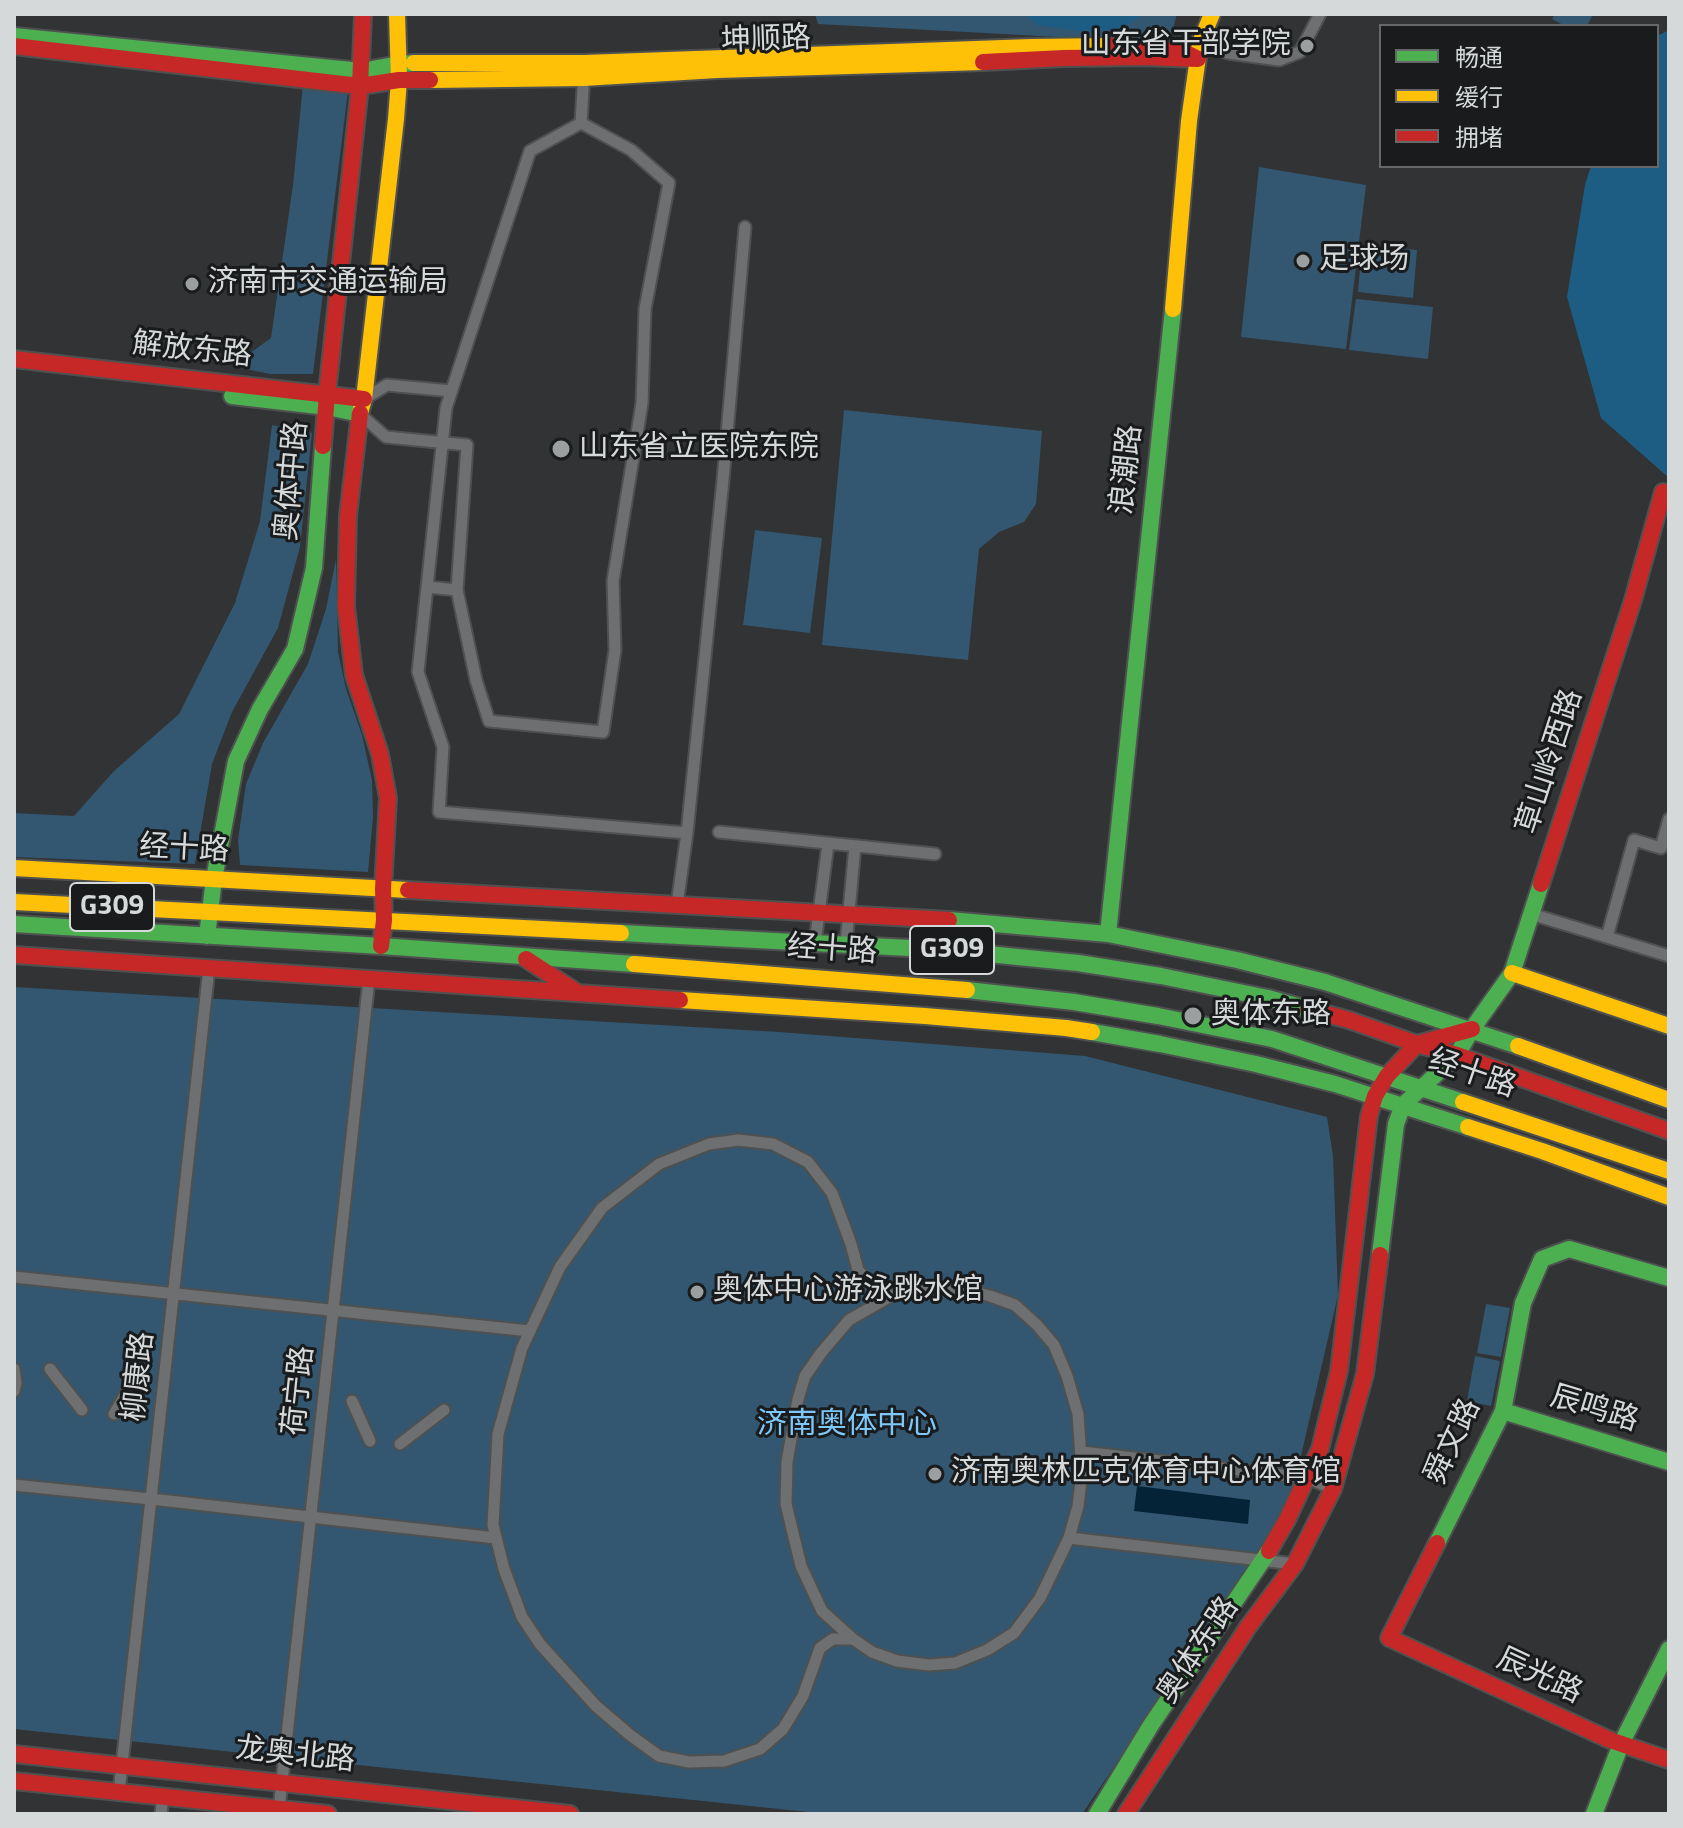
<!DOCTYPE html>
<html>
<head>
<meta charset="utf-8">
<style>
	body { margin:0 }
	#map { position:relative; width:1683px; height:1828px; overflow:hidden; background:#313334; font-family:"Titillium Web","Noto Sans SC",sans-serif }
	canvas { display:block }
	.frame { position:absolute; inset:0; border:16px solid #d6d9da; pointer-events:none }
	.legend { position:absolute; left:1379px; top:24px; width:280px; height:144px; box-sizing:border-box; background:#191b1c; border:2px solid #656768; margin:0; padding:10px 14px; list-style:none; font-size:24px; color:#d6d9da }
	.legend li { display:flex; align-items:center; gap:16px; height:40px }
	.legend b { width:40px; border:2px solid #656768 }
</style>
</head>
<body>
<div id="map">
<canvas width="1683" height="1828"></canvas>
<div class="frame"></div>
<ul class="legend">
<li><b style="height:10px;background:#4caf50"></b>畅通</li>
<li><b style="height:10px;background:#ffc107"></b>缓行</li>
<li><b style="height:10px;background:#c62828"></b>拥堵</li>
</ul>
</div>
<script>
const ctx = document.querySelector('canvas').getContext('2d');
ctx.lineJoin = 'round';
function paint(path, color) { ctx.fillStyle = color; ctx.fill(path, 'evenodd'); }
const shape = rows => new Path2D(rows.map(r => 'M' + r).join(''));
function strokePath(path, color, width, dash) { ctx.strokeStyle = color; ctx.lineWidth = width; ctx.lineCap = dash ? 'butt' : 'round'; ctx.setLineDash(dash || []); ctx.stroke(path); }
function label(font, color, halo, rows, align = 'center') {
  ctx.font = font + ' "Titillium Web","Noto Sans SC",sans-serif'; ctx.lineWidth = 6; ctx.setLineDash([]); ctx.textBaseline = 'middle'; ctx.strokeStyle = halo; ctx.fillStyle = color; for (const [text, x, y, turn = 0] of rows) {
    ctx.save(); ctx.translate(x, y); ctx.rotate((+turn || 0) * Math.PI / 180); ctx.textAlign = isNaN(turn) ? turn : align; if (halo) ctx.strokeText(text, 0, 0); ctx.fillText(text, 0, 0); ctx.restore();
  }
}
const green = shape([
	[815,14,1177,14,1169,43,818,24],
	[1555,14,1593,14,1587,26,1565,26,1552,19],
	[304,74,350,75,313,374,270,374,236,367,246,356,271,338,293,185],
	[1259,167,1366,185,1346,349,1241,337],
	[1362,245,1417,250,1413,298,1358,292],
	[1356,299,1433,307,1428,359,1349,350],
	[844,410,1042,431,1036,504,1024,522,999,532,979,549,968,660,822,645],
	[272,425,312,433,300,547,278,628,232,712,212,764,195,864,14,857,14,813,74,816,114,771,179,714,235,603,260,521],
	[755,530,822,538,810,633,743,625],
	[336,559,338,652,346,689,362,735,372,780,373,817,368,872,240,865,238,840,246,784,263,743,308,664,326,609],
	[14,987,779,1032,1085,1056,1327,1117,1333,1156,1338,1295,1295,1482,1262,1549,1082,1814,827,1814,14,1729],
	[1486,1304,1510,1308,1501,1357,1477,1353],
	[1475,1356,1500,1361,1491,1406,1467,1401]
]);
const forest = shape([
	[1025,14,1143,14,1121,29,1086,32,1037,25],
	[1669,30,1669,478,1601,418,1567,297,1585,185,1591,166,1657,166,1657,36]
]);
const water = shape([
	[1137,1486,1250,1500,1248,1524,1134,1511]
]);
const street = shape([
	[1200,43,1228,53,1279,60,1300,52,1320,14],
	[584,72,581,123,530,151,446,408,418,672,443,747,439,812,687,833],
	[364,399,387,385,451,391],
	[360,414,386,437,467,445,457,590,476,680,489,721,603,732,615,650,613,581,642,403,645,309,669,183,631,150,581,123],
	[427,587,457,590],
	[719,832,935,854],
	[677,905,687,833,723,480,745,227],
	[1531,914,1669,956],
	[1607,937,1634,840,1661,848,1669,819],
	[815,943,828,844],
	[846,944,855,846],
	[738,1140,773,1144,808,1162,832,1193,851,1244,858,1270,871,1285,891,1296,904,1292,958,1288,990,1296,1015,1305,1037,1325,1054,1345,1067,1376,1078,1414,1082,1473,1078,1506,1069,1538,1040,1598,1014,1633,987,1650,955,1663,929,1665,897,1661,872,1652,853,1639,833,1639,820,1648,803,1696,783,1729,760,1749,724,1761,689,1762,659,1756,630,1735,596,1706,540,1644,522,1617,504,1569,493,1525,498,1434,522,1348,530,1331,560,1267,602,1208,659,1164,709,1144,738,1140],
	[14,1277,530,1331],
	[14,1369,16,1383,14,1391],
	[50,1369,82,1410],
	[352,1401,370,1441],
	[114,1414,135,1378],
	[400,1444,444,1410],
	[1082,1452,1308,1478,1333,1489],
	[14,1485,151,1499,496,1538],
	[1069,1538,1295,1564],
	[853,1639,822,1611,801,1566,786,1504,787,1462,798,1399,805,1376,821,1353,849,1320,891,1296],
	[119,1792,209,968],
	[279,1809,369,979],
	[161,1814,163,1796]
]);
const fast = shape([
	[14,36,361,71,399,64,414,63],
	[232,396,327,407,360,414],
	[949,920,1108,934,1237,960,1325,982,1518,1046],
	[14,924,381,946,634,964],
	[621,933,948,950,1078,963,1161,976,1268,998,1308,1009],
	[1108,934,1173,309],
	[207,936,214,879,236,761,260,709,295,649,314,568,323,446],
	[967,990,1074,1002,1158,1016,1272,1039,1463,1102],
	[1092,1032,1160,1044,1256,1064,1335,1084,1468,1127],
	[1380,1255,1396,1124,1403,1105,1457,1055,1472,1029,1512,973,1541,884],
	[1503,1411,1669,1462],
	[1437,1543,1503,1411,1523,1303,1542,1259,1569,1249,1669,1278],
	[1097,1814,1151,1725,1269,1551],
	[1594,1814,1621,1744,1669,1649]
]);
const slow = shape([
	[414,63,584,63,1031,47,1111,46],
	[430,80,583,78,717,70,983,62],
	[1173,309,1189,121,1200,43,1212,14],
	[360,413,364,399,396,119,399,80,397,14],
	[14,868,408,890],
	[14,902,621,933],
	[634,964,967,990],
	[1512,973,1669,1026],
	[680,1000,925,1016,1066,1028,1092,1032],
	[1518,1046,1669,1100],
	[1463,1102,1669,1171],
	[1468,1127,1542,1151,1669,1197]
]);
const jam = shape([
	[14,46,360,86,399,80,430,80],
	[983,62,1064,58,1143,57,1198,59,1182,51,1111,46],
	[14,359,364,399],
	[360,413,348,516,346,606,354,675,380,754,388,798,383,889,384,920,381,946],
	[323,446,327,394,360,86,363,14],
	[1541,884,1633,600,1663,492,1669,493],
	[408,890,949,920],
	[14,955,680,1000],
	[526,959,578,993],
	[1308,1009,1349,1020,1417,1044,1457,1055,1669,1131],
	[1437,1543,1389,1638,1610,1740,1669,1760],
	[1269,1551,1287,1520,1320,1449,1339,1371,1369,1116,1375,1096,1387,1076,1417,1044,1472,1029],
	[14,1754,570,1814],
	[14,1781,328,1814],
	[1126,1814,1248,1627,1295,1564,1333,1489,1365,1374,1380,1255]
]);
const markers = [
	[1307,46,8,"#9c9fa0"],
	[1303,261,8,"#9c9fa0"],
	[192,284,8,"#9c9fa0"],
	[561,449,10,"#9c9fa0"],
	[1193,1016,10,"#9c9fa0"],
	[697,1292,8,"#9c9fa0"],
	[935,1474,8,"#9c9fa0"]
];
const shields = [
	[112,907,84],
	[952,950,84]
];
const shieldNames = [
	["G309",112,907],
	["G309",952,950]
];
const streetNames = [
	["坤顺路",766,41,-2],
	["解放东路",192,351,6],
	["浪潮路",1128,470,-84],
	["奥体中路",293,481,-85],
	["草山岭西路",1551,762,-72],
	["经十路",184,850,3],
	["经十路",832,951,4],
	["经十路",1472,1075,19],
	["柳康路",140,1377,-84],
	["荷宁路",300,1391,-84],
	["辰鸣路",1594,1410,17],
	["舜文路",1454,1442,-65],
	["奥体东路",1199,1651,-56],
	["辰光路",1539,1677,25],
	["龙奥北路",295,1756,6]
];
const poiNames = [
	["山东省干部学院",1291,46,"right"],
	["足球场",1319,261],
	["济南市交通运输局",208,284],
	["山东省立医院东院",579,449],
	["奥体东路",1211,1016],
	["奥体中心游泳跳水馆",713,1292],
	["济南奥林匹克体育中心体育馆",951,1474]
];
const parkNames = [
	["济南奥体中心",847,1426]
];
paint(green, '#335770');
paint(forest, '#1e5d83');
paint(water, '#042337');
strokePath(street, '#4f5151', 15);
strokePath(fast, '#4f5151', 20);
strokePath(slow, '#4f5151', 20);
strokePath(jam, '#4f5151', 20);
strokePath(street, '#6d6f70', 11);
strokePath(fast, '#4caf50', 16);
strokePath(slow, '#ffc107', 16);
strokePath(jam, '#c62828', 16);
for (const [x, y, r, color] of markers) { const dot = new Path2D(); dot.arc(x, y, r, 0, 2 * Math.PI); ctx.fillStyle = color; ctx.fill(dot); strokePath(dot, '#191b1c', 3); }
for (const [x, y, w] of shields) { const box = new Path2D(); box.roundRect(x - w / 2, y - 24, w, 48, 6); ctx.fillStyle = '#191b1c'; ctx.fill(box); strokePath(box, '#d6d9da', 2); }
label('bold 28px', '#d6d9da', null, shieldNames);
label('30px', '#d6d9da', '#191b1c', streetNames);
label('30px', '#d6d9da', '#191b1c', poiNames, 'left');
label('30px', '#7ec7f9', '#191b1c', parkNames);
</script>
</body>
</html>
